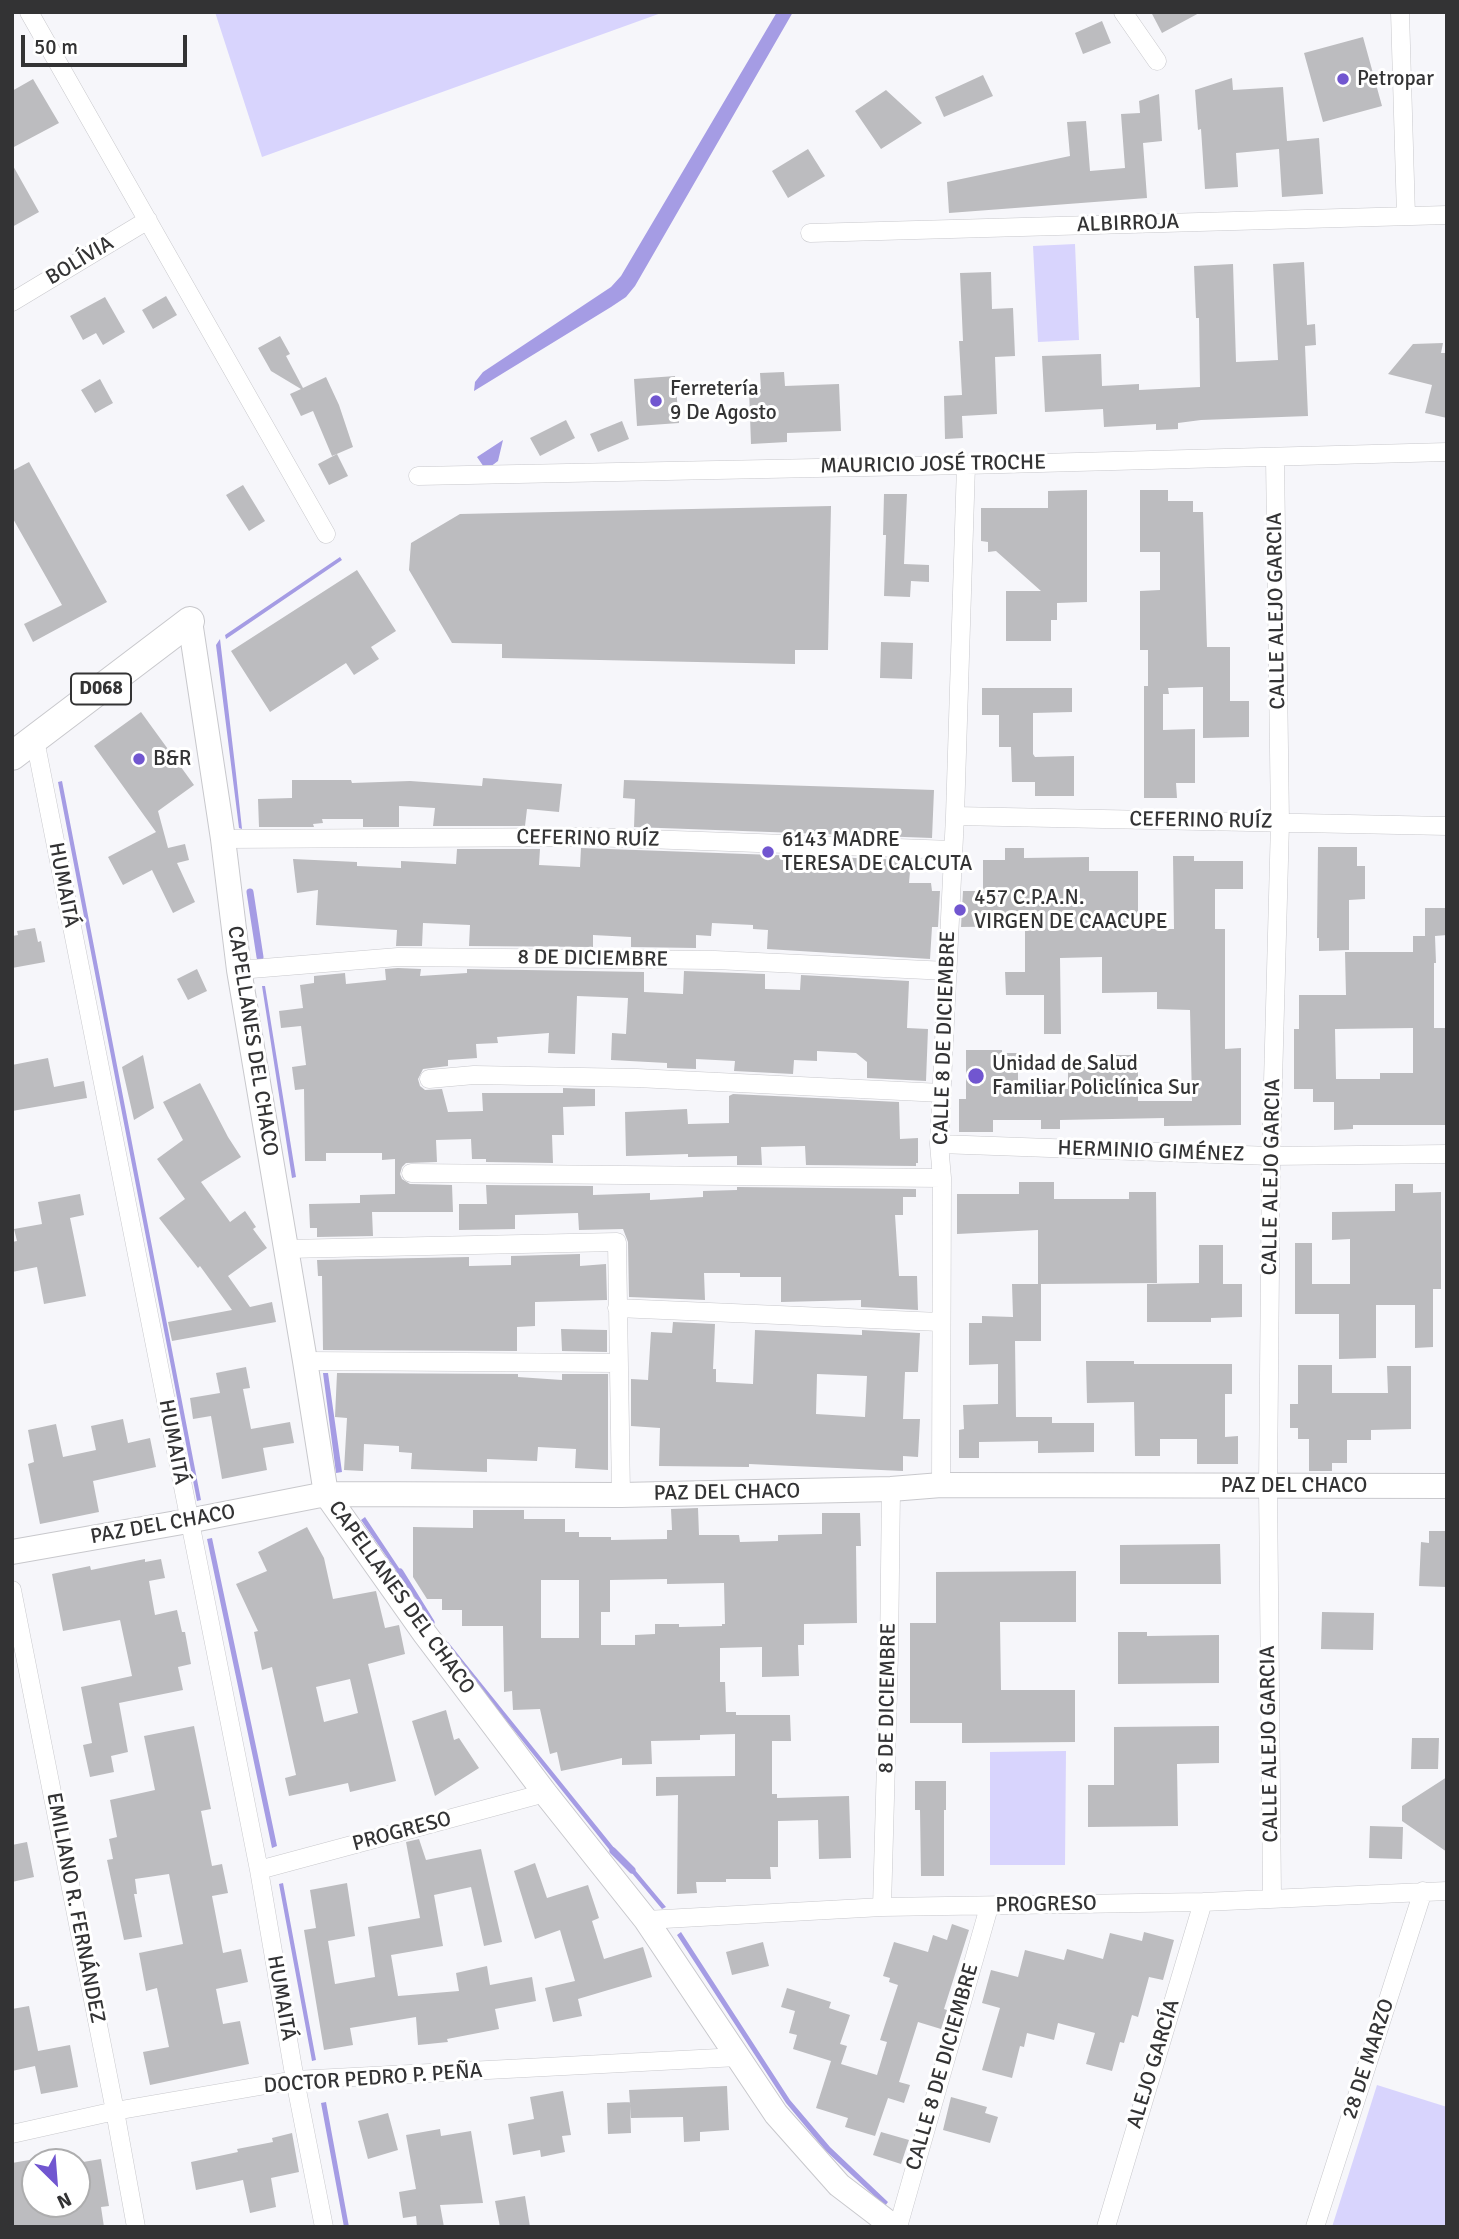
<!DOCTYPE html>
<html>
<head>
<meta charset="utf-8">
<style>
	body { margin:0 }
	#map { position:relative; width:1459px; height:2239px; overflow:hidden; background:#f6f6fa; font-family:Signika,sans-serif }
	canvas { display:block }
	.frame { position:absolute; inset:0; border:14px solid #333334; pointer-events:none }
	.north { position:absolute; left:21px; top:2148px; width:70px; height:70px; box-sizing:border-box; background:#fff; border:2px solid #adadae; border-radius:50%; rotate:155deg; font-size:19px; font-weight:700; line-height:28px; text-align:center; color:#333334 }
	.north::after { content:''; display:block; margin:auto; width:24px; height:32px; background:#7156d0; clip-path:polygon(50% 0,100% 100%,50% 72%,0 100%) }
	.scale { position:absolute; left:21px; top:35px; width:166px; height:32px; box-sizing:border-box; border:4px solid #333334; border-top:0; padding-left:9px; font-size:21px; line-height:24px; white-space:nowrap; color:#333334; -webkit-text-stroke:5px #fff; paint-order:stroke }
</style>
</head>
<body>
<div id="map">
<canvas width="1459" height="2239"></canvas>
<div class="frame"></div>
<div class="north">N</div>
<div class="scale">50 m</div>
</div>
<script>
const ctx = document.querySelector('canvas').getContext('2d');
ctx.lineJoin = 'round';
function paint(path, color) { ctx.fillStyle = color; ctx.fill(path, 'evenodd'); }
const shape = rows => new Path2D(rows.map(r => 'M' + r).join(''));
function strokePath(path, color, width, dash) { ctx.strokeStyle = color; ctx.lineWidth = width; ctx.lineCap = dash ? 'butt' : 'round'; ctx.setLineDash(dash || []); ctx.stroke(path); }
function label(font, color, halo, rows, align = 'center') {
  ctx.font = font + ' Signika,sans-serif'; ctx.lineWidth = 6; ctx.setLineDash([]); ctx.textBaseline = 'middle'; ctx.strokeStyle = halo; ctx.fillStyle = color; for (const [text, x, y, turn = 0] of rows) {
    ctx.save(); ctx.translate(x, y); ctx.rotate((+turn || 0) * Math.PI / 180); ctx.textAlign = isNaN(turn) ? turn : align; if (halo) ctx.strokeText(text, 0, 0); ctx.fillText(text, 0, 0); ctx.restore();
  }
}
const green = shape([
	[215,12,664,12,262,157],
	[1075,244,1079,340,1038,342,1033,246],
	[1066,1751,1065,1865,990,1865,990,1752],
	[1377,2085,1447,2107,1447,2227,1332,2227]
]);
const water = shape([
	[777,12,793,12,635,286,626,297,611,307,474,391,475,382,483,372,611,287,621,276],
	[503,440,498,461,486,470,477,457],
	[340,557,342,560,226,639,225,635],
	[220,639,236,774,242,829,239,828,216,645],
	[62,781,201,1500,197,1501,58,782],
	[262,986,265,986,296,1177,292,1178],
	[323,1373,328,1373,342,1472,336,1473],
	[365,1517,405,1577,402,1579,361,1520],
	[212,1538,277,1846,272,1848,207,1539],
	[448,1642,619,1854,616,1858,445,1644],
	[630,1864,666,1907,662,1909,626,1866],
	[283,1883,316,2060,312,2061,279,1884],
	[681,1932,790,2100,830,2147,888,2202,885,2206,826,2151,786,2103,677,1935],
	[326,2102,349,2227,344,2227,321,2103]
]);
const stream = shape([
	[250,892,260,957],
	[400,1572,431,1622],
	[613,1851,632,1870]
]);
const building = shape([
	[1151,12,1201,12,1162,33],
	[1102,21,1111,43,1083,54,1075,33],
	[1363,37,1382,106,1323,122,1304,53],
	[983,75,993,96,944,117,935,97],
	[1232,78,1233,90,1283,87,1287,141,1319,138,1323,194,1282,197,1279,149,1236,153,1238,187,1205,189,1201,129,1198,130,1195,90],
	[33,79,59,123,12,148,12,91],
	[886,90,922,123,881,149,855,111],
	[1159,94,1162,141,1143,143,1147,198,949,213,947,182,1070,156,1067,122,1086,121,1090,171,1125,168,1121,114,1140,113,1139,101],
	[808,149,825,176,788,198,772,171],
	[12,164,39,212,12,227],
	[1304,262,1307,325,1315,324,1316,345,1305,346,1308,416,1201,420,1178,423,1178,429,1156,430,1156,424,1104,427,1103,409,1045,412,1042,356,1101,354,1102,386,1139,384,1139,390,1200,387,1199,318,1196,318,1194,266,1233,264,1236,362,1278,360,1273,264],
	[991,272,992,309,1013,308,1015,356,995,357,997,414,962,416,963,438,945,439,944,396,962,395,959,341,963,341,960,273],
	[166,296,177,315,153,329,142,310],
	[105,297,125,332,103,345,96,333,83,340,70,316],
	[280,336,290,354,286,356,303,388,326,377,339,405,353,447,332,456,313,411,301,416,290,394,301,389,271,371,258,348],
	[1443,343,1441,353,1447,353,1447,418,1425,413,1432,385,1388,374,1413,344],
	[784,372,785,386,839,384,841,431,787,433,787,442,751,444,749,389,761,389,760,373],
	[675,376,679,423,637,426,634,379],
	[100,379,113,403,95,413,81,390],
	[566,420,575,438,540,456,530,438],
	[622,421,629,439,598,452,590,434],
	[337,454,348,476,329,485,318,464],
	[29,462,107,602,33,642,24,624,62,605,12,517,12,471],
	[243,485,265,521,249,531,226,495],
	[1087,490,1087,602,1057,603,1057,620,1051,620,1051,641,1006,641,1006,591,1041,591,996,551,988,552,988,542,981,541,981,508,1048,508,1048,491],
	[1140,490,1168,490,1168,501,1193,501,1193,512,1203,512,1207,647,1230,647,1230,701,1249,701,1249,737,1203,738,1203,687,1168,688,1169,694,1163,694,1163,730,1195,729,1195,783,1176,783,1177,798,1144,798,1144,686,1148,686,1148,650,1140,650,1140,591,1160,590,1160,552,1140,552],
	[884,494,907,494,904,564,929,565,929,582,911,581,910,597,884,596,886,535,883,535],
	[831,506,828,650,795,650,795,664,502,658,502,644,452,643,409,570,411,543,460,514],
	[357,570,396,631,371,647,379,659,354,675,346,663,270,712,231,651],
	[881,642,913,643,912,679,880,678],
	[982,688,1072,688,1072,712,1033,713,1033,754,1035,757,1074,756,1074,796,1035,796,1035,782,1012,782,1011,747,999,747,999,715,982,715],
	[141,712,194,785,158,811,168,848,185,844,189,860,177,863,195,902,173,913,152,870,123,885,108,857,156,832,94,746],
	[483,778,562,784,559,812,527,809,525,826,433,826,435,808,399,806,399,827,363,827,363,819,322,819,323,823,313,824,314,827,259,827,258,799,292,798,292,780,351,780,352,783,410,781,482,786],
	[624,780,934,790,932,838,634,827,635,799,623,798],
	[1318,847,1357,847,1357,866,1365,866,1365,899,1349,900,1349,950,1319,951,1319,938,1317,938],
	[581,848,911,860,909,883,931,883,932,891,940,891,938,927,932,927,930,959,767,949,768,930,753,929,753,925,712,923,711,936,696,935,696,948,631,947,631,937,593,935,593,947,469,946,470,925,423,923,422,946,396,946,397,930,316,925,318,890,297,893,293,859,357,862,357,866,401,868,401,861,456,864,457,849,540,849,539,865,580,867],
	[1005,848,1024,848,1024,858,1089,857,1089,871,1138,871,1138,929,1174,929,1173,856,1194,856,1194,861,1243,861,1243,889,1215,889,1215,929,1225,929,1225,1049,1241,1048,1241,1125,1164,1126,1164,1118,1060,1120,1060,1129,1041,1129,1041,1120,993,1120,993,1132,959,1132,959,1099,966,1099,966,1050,1002,1050,1002,1053,1018,1053,1018,1090,1068,1089,1068,1067,1112,1067,1112,1055,1138,1055,1138,1101,1192,1101,1190,1010,1157,1009,1157,992,1102,993,1102,957,1060,958,1061,1034,1044,1034,1044,995,1006,995,1005,972,1025,972,1025,926,961,927,963,891,983,891,983,860,1005,860],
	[1425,908,1447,908,1447,935,1435,936,1436,963,1434,963,1434,1028,1447,1028,1447,1125,1353,1125,1353,1129,1334,1130,1334,1102,1313,1102,1313,1089,1294,1089,1294,1029,1299,1029,1299,995,1346,995,1345,952,1413,952,1413,936,1425,936],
	[1413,1028,1413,1073,1380,1073,1380,1079,1336,1079,1335,1029],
	[35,928,38,942,41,941,45,962,12,968,12,936,18,935,17,931],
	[398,968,421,969,420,976,467,973,467,969,644,972,644,992,683,994,684,971,765,974,765,989,800,990,801,975,909,981,907,1028,928,1029,926,1081,867,1078,867,1062,856,1053,817,1051,817,1061,794,1060,793,1074,734,1071,735,1061,696,1059,696,1069,667,1068,667,1063,611,1060,612,1033,626,1034,628,998,577,996,575,1054,548,1053,549,1033,497,1037,498,1043,476,1044,477,1058,448,1060,448,1066,423,1069,418,1079,420,1086,425,1090,442,1089,448,1112,483,1111,482,1093,563,1093,563,1088,595,1089,595,1106,563,1107,564,1135,552,1135,553,1163,486,1162,486,1159,472,1159,471,1139,436,1140,437,1162,406,1163,402,1167,400,1174,402,1179,410,1184,452,1185,453,1212,372,1212,373,1236,317,1237,317,1228,310,1228,309,1204,360,1203,360,1195,395,1194,395,1159,382,1160,382,1153,326,1153,326,1161,305,1161,304,1089,295,1090,292,1067,306,1065,301,1026,281,1028,279,1011,303,1008,300,985,314,983,314,976,345,973,346,984,386,980,385,969],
	[197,969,207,991,188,1000,177,979],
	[143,1055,154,1108,134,1120,122,1067],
	[48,1058,54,1087,84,1081,87,1098,12,1111,12,1065],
	[200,1083,228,1137,241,1157,201,1182,230,1222,245,1211,256,1227,253,1229,267,1248,228,1276,250,1307,272,1302,276,1322,172,1341,168,1322,232,1310,200,1266,198,1268,159,1218,185,1199,157,1159,183,1140,163,1102],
	[733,1094,899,1102,900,1139,918,1138,918,1163,916,1163,916,1166,806,1165,805,1146,761,1147,762,1165,737,1165,737,1156,688,1157,688,1154,626,1156,625,1112,687,1109,688,1124,729,1123,729,1096],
	[1019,1182,1054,1182,1054,1199,1129,1199,1129,1192,1156,1192,1157,1283,1041,1284,1041,1341,1015,1341,1016,1417,1052,1417,1052,1423,1094,1423,1094,1452,1038,1453,1038,1441,979,1442,979,1458,959,1458,959,1430,964,1429,963,1405,998,1404,998,1364,969,1365,969,1323,982,1323,982,1316,1013,1317,1012,1284,1038,1284,1038,1230,957,1234,957,1194,1019,1194],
	[1395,1184,1413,1184,1413,1193,1441,1192,1441,1289,1433,1289,1433,1347,1415,1348,1415,1305,1376,1305,1376,1358,1339,1359,1339,1314,1295,1314,1295,1243,1312,1243,1312,1284,1350,1284,1350,1239,1332,1240,1332,1212,1395,1211],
	[486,1185,593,1186,593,1195,650,1193,650,1200,703,1197,703,1191,737,1190,737,1187,916,1189,916,1197,903,1197,903,1215,895,1215,899,1276,917,1276,918,1310,861,1307,861,1300,781,1302,781,1277,740,1277,740,1273,704,1273,705,1300,629,1297,628,1242,623,1229,579,1230,578,1213,515,1215,515,1229,459,1230,459,1204,487,1204],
	[80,1194,84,1215,70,1218,86,1296,44,1304,37,1267,12,1272,12,1242,17,1241,14,1229,42,1224,38,1202],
	[1199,1245,1223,1245,1223,1284,1242,1284,1242,1317,1211,1318,1211,1322,1147,1322,1147,1284,1199,1283],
	[580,1254,580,1266,606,1264,607,1300,535,1302,535,1326,517,1327,517,1351,323,1350,322,1276,318,1276,317,1260,469,1257,469,1266,511,1265,511,1256],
	[673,1322,715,1324,713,1369,716,1369,716,1382,753,1384,755,1330,862,1335,862,1330,920,1333,918,1372,905,1372,903,1419,920,1419,918,1457,903,1456,903,1471,749,1464,749,1467,659,1466,660,1428,631,1426,631,1379,648,1380,651,1332,672,1333],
	[817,1374,867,1376,865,1417,816,1414],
	[561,1329,607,1330,607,1352,562,1351],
	[1086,1361,1134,1361,1134,1364,1232,1364,1232,1394,1225,1394,1225,1437,1238,1436,1238,1464,1197,1464,1197,1439,1160,1439,1160,1456,1135,1456,1134,1402,1087,1403],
	[1298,1365,1332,1365,1332,1393,1388,1393,1387,1366,1411,1366,1411,1429,1371,1430,1371,1440,1347,1440,1347,1463,1332,1463,1332,1471,1309,1471,1309,1439,1298,1439,1298,1428,1290,1428,1290,1404,1298,1404],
	[246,1367,250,1388,243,1389,251,1429,290,1422,294,1443,263,1448,267,1470,222,1479,211,1416,193,1419,190,1398,220,1393,216,1373],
	[337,1373,518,1374,518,1377,562,1380,562,1374,608,1374,608,1470,575,1468,576,1449,538,1447,537,1461,487,1459,487,1472,411,1469,412,1453,399,1452,399,1446,364,1444,363,1471,344,1470,347,1418,335,1417],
	[123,1419,128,1443,150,1438,156,1467,93,1481,99,1512,40,1524,28,1464,34,1462,28,1430,56,1424,63,1457,96,1450,91,1426],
	[698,1508,699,1535,739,1535,740,1542,778,1541,778,1535,822,1534,822,1513,860,1513,861,1546,856,1546,857,1623,804,1624,804,1645,798,1645,799,1676,762,1677,762,1647,720,1648,720,1682,725,1682,726,1712,736,1712,736,1715,790,1715,791,1741,772,1741,772,1794,777,1794,777,1798,849,1796,851,1858,819,1859,818,1820,778,1821,778,1867,770,1867,771,1879,726,1879,726,1882,696,1882,697,1893,677,1894,678,1795,656,1796,656,1777,735,1776,735,1734,700,1735,700,1740,651,1741,652,1764,622,1765,622,1758,561,1771,557,1752,550,1754,540,1709,513,1710,512,1691,504,1692,503,1626,462,1626,462,1610,442,1610,442,1599,427,1599,413,1577,413,1527,473,1528,473,1510,524,1510,524,1519,565,1519,565,1532,579,1532,579,1537,611,1537,611,1540,667,1539,667,1530,672,1530,671,1509],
	[667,1579,667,1584,724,1583,725,1624,722,1624,722,1626,679,1627,679,1624,655,1624,655,1634,635,1635,635,1645,601,1645,601,1612,610,1612,610,1580],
	[541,1580,579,1580,579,1638,541,1638],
	[307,1527,324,1558,333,1599,376,1591,385,1628,399,1625,405,1654,368,1664,396,1781,350,1792,348,1783,289,1796,285,1778,296,1775,272,1667,262,1670,254,1632,258,1631,236,1584,267,1571,258,1552],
	[350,1679,358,1713,324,1722,316,1687],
	[1429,1531,1447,1531,1447,1587,1419,1586,1421,1542,1429,1543],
	[1220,1544,1221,1584,1120,1584,1120,1545],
	[145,1559,145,1562,161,1559,165,1578,149,1581,155,1615,177,1610,182,1632,185,1632,191,1664,178,1667,183,1690,119,1703,128,1752,111,1756,114,1772,90,1777,83,1745,92,1743,81,1687,132,1676,120,1620,63,1631,52,1574,90,1566,91,1570],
	[1076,1571,1076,1622,1000,1622,1001,1690,1075,1690,1075,1742,962,1743,962,1723,910,1723,910,1623,936,1623,936,1572],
	[1322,1612,1374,1613,1373,1650,1321,1649],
	[1118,1632,1147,1632,1147,1636,1219,1635,1219,1683,1118,1684],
	[446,1710,454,1740,459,1738,479,1768,435,1796,412,1721],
	[194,1726,211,1809,201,1811,212,1866,222,1864,228,1893,212,1896,223,1953,241,1949,248,1982,216,1989,223,2024,240,2021,249,2064,150,2085,143,2052,169,2047,157,1988,146,1991,139,1953,183,1944,169,1874,135,1879,137,1894,134,1894,142,1937,124,1940,107,1860,113,1859,109,1839,117,1837,110,1800,155,1790,144,1736],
	[1219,1726,1219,1763,1177,1764,1178,1826,1088,1827,1088,1785,1114,1785,1114,1727],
	[1412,1738,1439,1738,1438,1769,1411,1769],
	[1447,1777,1447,1852,1402,1821,1402,1806],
	[915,1781,946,1781,946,1810,944,1810,944,1876,921,1876,920,1810,915,1810],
	[1370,1826,1403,1827,1402,1859,1369,1858],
	[419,1839,426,1860,481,1849,502,1942,484,1946,471,1887,434,1895,443,1946,391,1955,398,1996,459,1991,456,1973,487,1966,490,1985,532,1977,536,2001,495,2009,499,2029,447,2039,448,2042,418,2045,416,2017,350,2028,353,2045,324,2050,304,1930,316,1928,310,1890,347,1883,355,1936,328,1941,335,1984,375,1977,368,1927,420,1918,406,1842],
	[27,1842,34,1877,12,1882,12,1845],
	[535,1863,547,1898,588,1885,599,1918,592,1921,604,1959,643,1947,652,1977,578,1999,582,2016,553,2022,545,1988,575,1981,560,1930,535,1939,514,1871],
	[952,1924,969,1930,944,2009,947,2010,941,2029,918,2022,899,2082,910,2085,904,2103,888,2098,875,2136,845,2127,848,2118,816,2108,831,2061,793,2049,797,2035,789,2033,795,2011,781,2007,787,1988,831,2002,829,2008,850,2015,840,2044,847,2046,841,2064,877,2075,887,2042,880,2040,898,1985,889,1982,890,1978,883,1976,894,1942,928,1952,933,1935,947,1940],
	[1144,1932,1174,1940,1163,1980,1149,1977,1138,2017,1132,2015,1124,2043,1120,2042,1112,2071,1086,2064,1095,2033,1058,2023,1054,2040,1027,2033,1024,2047,1020,2046,1012,2078,982,2070,1000,2008,982,2003,991,1970,1018,1977,1025,1950,1064,1960,1067,1949,1103,1959,1110,1933,1142,1941],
	[763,1942,769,1966,732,1975,726,1952],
	[29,2006,38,2051,70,2045,78,2087,41,2094,35,2066,12,2071,12,2009],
	[727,2086,729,2130,700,2132,700,2141,684,2142,683,2117,631,2118,629,2090],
	[563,2091,571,2135,562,2136,565,2152,541,2157,540,2150,513,2155,508,2124,534,2119,530,2097],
	[951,2097,987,2107,985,2113,998,2117,990,2143,943,2130],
	[630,2102,631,2133,608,2134,607,2103],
	[388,2113,398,2150,368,2159,358,2121],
	[440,2129,441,2136,471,2131,483,2203,440,2205,444,2227,417,2227,416,2216,403,2218,399,2192,416,2189,406,2135],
	[881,2132,909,2140,901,2164,873,2155],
	[292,2133,299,2172,271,2178,276,2207,250,2213,243,2180,196,2190,191,2162,238,2152,237,2149,273,2142,272,2138],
	[35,2159,35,2204,77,2204,77,2163,101,2159,109,2206,101,2207,104,2227,12,2227,12,2163],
	[525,2196,530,2227,500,2227,495,2201]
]);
const street = shape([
	[29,12,326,534],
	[1123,12,1157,61],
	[1400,12,1406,216],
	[810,233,1447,215],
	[12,302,148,220],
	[418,476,966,465,1447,452],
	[35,740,259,1870,295,2080,324,2227],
	[955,816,1447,826],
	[223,839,590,837,953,850],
	[239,970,398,957,715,960,948,971],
	[429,1079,474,1075,637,1078,942,1093],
	[939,1144,1271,1156,1447,1154],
	[411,1173,942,1178],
	[286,1249,617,1242,621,1495],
	[617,1308,940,1322],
	[305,1361,619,1363],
	[941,1485,942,1178,939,1144,955,816,966,465],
	[12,1590,115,2111,136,2227],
	[259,1870,545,1793],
	[1272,1897,1268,1486,1271,1156,1280,823,1275,458],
	[882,1907,889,1652,891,1489],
	[646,1920,882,1907,1203,1902,1447,1891],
	[12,2134,115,2111,295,2080,738,2057],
	[898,2227,989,1907],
	[1106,2227,1203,1902],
	[1315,2227,1423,1891]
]);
const secondary = shape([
	[190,621,223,839,239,970,305,1361,326,1494,425,1634,545,1793,646,1920,776,2114,839,2185,894,2227],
	[12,1552,188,1521,326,1494,621,1495,891,1489,941,1485,1447,1486]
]);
const primary = shape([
	[12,756,190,621]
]);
const markers = [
	[1343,79,7,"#7156d0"],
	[656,401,7,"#7156d0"],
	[139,759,7,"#7156d0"],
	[768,852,7,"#7156d0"],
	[960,910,7,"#7156d0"],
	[976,1076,9,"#7156d0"]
];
const shields = [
	[101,689,60]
];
const shieldNames = [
	["D068",101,689]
];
const poiNames = [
	["Petropar",1357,79],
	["Ferretería",670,389],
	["9 De Agosto",670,413],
	["B&R",153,759],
	["6143 MADRE",782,840],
	["TERESA DE CALCUTA",782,864],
	["457 C.P.A.N.",974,898],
	["VIRGEN DE CAACUPE",974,922],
	["Unidad de Salud",992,1064],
	["Familiar Policlínica Sur",992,1088]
];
const streetNames = [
	["ALBIRROJA",1128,224,-2],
	["BOLÍVIA",80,261,-31],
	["MAURICIO JOSÉ TROCHE",933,465,-1],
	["CALLE ALEJO GARCIA",1277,611,-91],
	["CEFERINO RUÍZ",1201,821,1],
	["CEFERINO RUÍZ",588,839,1],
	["HUMAITÁ",63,885,79],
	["8 DE DICIEMBRE",593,959,1],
	["CALLE 8 DE DICIEMBRE",945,1038,-88],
	["CAPELLANES DEL CHACO",252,1041,81],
	["HERMINIO GIMÉNEZ",1151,1152,2],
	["CALLE ALEJO GARCIA",1272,1177,-89],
	["HUMAITÁ",173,1442,79],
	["PAZ DEL CHACO",1294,1486],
	["PAZ DEL CHACO",727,1493,-1],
	["PAZ DEL CHACO",163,1525,-10],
	["CAPELLANES DEL CHACO",401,1598,54],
	["8 DE DICIEMBRE",888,1698,-89],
	["CALLE ALEJO GARCIA",1270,1744,-91],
	["PROGRESO",402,1832,-15],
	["PROGRESO",1046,1905,-1],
	["EMILIANO R. FERNÁNDEZ",75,1908,79],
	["HUMAITÁ",281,1998,80],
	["28 DE MARZO",1369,2059,-72],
	["ALEJO GARCÍA",1154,2064,-73],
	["CALLE 8 DE DICIEMBRE",943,2067,-74],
	["DOCTOR PEDRO P. PEÑA",373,2079,-4]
];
paint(green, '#d8d4fd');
paint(water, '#a59ce4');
strokePath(stream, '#a59ce4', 7);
paint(building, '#bcbcbf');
strokePath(street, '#c8c8cc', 19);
strokePath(secondary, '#c8c8cc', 26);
strokePath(primary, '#c8c8cc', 30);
strokePath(street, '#fff', 18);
strokePath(secondary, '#fff', 24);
strokePath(primary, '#fff', 28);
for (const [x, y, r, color] of markers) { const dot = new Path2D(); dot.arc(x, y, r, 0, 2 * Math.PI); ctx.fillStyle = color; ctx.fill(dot); strokePath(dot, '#fff', 2.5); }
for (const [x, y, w] of shields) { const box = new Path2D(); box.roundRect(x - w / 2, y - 15.5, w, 31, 5); ctx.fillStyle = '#fff'; ctx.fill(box); strokePath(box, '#333334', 2); }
label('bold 19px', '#333334', null, shieldNames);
label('21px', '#333334', '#fff', poiNames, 'left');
label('21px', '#333334', '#fff', streetNames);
</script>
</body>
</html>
